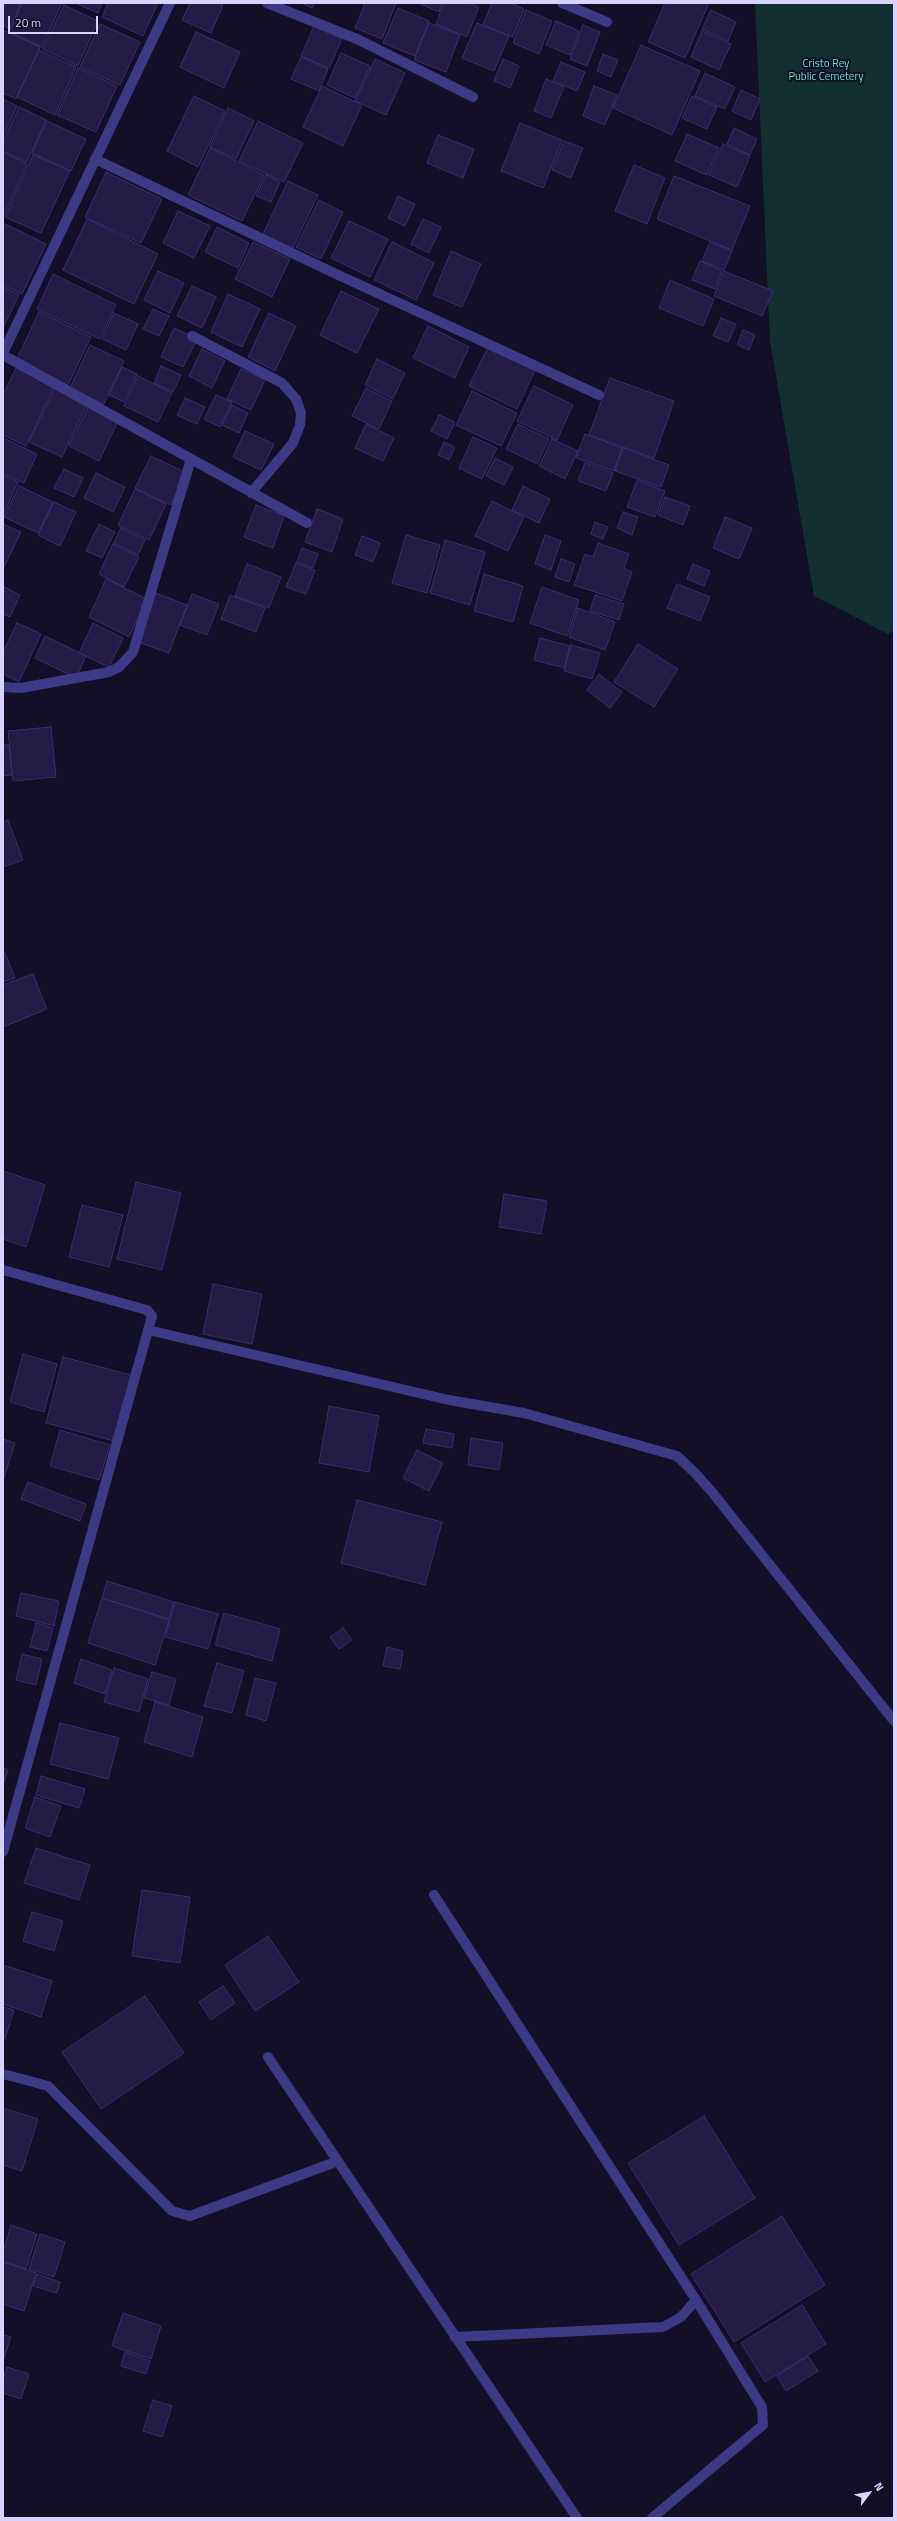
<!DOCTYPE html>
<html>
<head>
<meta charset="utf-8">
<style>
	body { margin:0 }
	#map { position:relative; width:897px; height:2521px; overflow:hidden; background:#130f26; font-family:"Titillium Web",sans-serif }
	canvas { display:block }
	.frame { position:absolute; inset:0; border:4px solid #d9d4ff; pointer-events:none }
	.north { position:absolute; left:849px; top:2473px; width:40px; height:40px; -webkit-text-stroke:3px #130f26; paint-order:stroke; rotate:58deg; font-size:11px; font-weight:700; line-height:16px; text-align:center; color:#d9d4ff }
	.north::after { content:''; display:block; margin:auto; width:14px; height:18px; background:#d9d4ff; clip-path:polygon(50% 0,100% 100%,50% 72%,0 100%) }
	.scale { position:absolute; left:8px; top:16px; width:90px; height:18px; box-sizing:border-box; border:2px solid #d9d4ff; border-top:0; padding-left:5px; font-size:12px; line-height:14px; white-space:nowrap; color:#d9d4ff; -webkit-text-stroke:3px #130f26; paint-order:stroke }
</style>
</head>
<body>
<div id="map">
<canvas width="897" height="2521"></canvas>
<div class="frame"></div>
<div class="north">N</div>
<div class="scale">20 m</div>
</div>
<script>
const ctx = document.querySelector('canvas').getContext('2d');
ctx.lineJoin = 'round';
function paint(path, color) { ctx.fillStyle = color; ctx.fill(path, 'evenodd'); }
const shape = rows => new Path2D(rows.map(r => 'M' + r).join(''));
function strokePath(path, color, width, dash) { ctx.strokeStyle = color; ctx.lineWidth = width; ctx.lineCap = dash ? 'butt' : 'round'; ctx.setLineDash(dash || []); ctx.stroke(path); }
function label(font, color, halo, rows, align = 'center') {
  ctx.font = font + ' "Titillium Web",sans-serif'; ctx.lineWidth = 4; ctx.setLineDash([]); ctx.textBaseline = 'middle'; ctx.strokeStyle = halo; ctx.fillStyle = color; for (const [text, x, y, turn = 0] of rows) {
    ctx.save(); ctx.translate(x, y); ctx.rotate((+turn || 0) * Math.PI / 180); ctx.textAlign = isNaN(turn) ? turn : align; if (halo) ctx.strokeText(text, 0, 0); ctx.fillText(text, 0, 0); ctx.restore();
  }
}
const green = shape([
	[755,3,894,3,894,630,888,634,814,596,770,341]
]);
const building = shape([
	[3,3,21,3,10,29,3,26,3,3],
	[22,3,62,3,42,47,9,32,22,3],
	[75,3,102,3,98,13,75,3],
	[108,3,158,3,143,36,102,17,108,3],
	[190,3,219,3,223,5,211,33,182,20,190,3],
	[302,3,315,3,312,8,302,3],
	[365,3,396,3,382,39,355,28,365,3],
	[418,3,442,3,439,12,418,3],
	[444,3,469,3,479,7,467,37,436,24,444,3],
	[492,3,511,3,524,9,513,37,483,25,492,3],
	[665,3,709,3,685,58,648,42,665,3],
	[64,5,98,21,78,66,43,49,64,5],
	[398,8,429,21,415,56,383,43,398,8],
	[526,10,552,21,539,54,513,43,526,10],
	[711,10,736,22,728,41,702,29,711,10],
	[556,21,579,31,570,55,546,45,556,21],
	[429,23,460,35,446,72,414,60,429,23],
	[477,23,509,36,494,71,462,58,477,23],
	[100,24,140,42,120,85,80,67,100,24],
	[583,25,600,32,587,66,570,59,583,25],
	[314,26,342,39,329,68,301,56,314,26],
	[3,30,40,47,16,99,3,93,3,30],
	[702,31,731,44,719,70,691,57,702,31],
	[196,32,240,52,224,88,180,67,196,32],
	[641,45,700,71,672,135,613,108,641,45],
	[39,50,76,67,55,115,17,97,39,50],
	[341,53,370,66,355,98,327,85,341,53],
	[603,54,618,60,611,77,597,71,603,54],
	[301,57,328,69,319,91,291,79,301,57],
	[375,59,405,73,386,115,355,101,375,59],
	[503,59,519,66,510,88,494,81,503,59],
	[561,62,585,72,577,91,553,81,561,62],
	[78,68,117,86,96,132,57,115,78,68],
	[705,73,735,87,725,109,695,96,705,73],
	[546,79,564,87,551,118,534,111,546,79],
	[322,86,362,105,343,146,303,127,322,86],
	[594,86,617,95,605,125,583,116,594,86],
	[741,90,760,99,751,120,732,111,741,90],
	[194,96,225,111,198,167,167,151,194,96],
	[692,96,717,107,707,129,682,118,692,96],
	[3,99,17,106,3,137,3,99],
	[19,107,46,120,27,162,3,151,3,142,19,107],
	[228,108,254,121,236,159,210,147,228,108],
	[47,121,86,139,71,171,32,153,47,121],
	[258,121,303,143,284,182,239,161,258,121],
	[520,123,562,140,543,188,501,171,520,123],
	[734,128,757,139,750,155,727,144,734,128],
	[687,134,719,148,707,175,675,161,687,134],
	[438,135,474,149,463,178,427,163,438,135],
	[564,141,583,148,571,178,552,170,564,141],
	[723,144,750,156,737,187,709,175,723,144],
	[210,148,264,175,242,221,188,195,210,148],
	[3,152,27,164,4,215,3,215,3,152],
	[33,155,70,171,41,233,5,217,33,155],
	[634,165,665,178,647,224,615,211,634,165],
	[106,172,162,199,141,243,85,217,106,172],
	[266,175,280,182,271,202,256,196,266,175],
	[674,176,750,206,732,250,657,219,674,176],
	[288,181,318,195,292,250,262,236,288,181],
	[398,196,415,204,405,226,388,218,398,196],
	[319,200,343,212,321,259,296,247,319,200],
	[178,211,210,226,194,258,163,243,178,211],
	[87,219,158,254,134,304,63,270,87,219],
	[423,219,441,227,429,253,411,244,423,219],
	[349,221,388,239,370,277,331,258,349,221],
	[3,223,46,244,22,294,3,285,3,223],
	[217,227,249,243,238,268,205,252,217,227],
	[253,242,290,259,272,297,235,279,253,242],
	[392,242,434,263,416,300,374,280,392,242],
	[710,242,732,251,724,270,702,261,710,242],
	[451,251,481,264,462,307,433,295,451,251],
	[700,261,722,271,715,289,692,280,700,261],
	[158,271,184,283,170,313,144,300,158,271],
	[724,271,773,291,762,316,714,296,724,271],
	[53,274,116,305,100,339,37,309,53,274],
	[670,280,714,299,703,326,659,308,670,280],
	[192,286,216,297,202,328,177,316,192,286],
	[3,287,19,295,3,328,3,287],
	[341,291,379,309,357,353,320,335,341,291],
	[228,294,260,309,242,347,211,332,228,294],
	[153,309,169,316,159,336,143,329,153,309],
	[39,312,91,337,68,385,16,361,39,312],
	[114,313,138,324,126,350,102,339,114,313],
	[269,313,296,326,275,371,248,357,269,313],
	[721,318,736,324,728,342,713,336,721,318],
	[428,326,469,347,455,378,413,358,428,326],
	[174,328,197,339,183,367,161,357,174,328],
	[743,330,755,335,749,350,737,345,743,330],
	[90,345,124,361,104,404,70,388,90,345],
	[488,347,535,370,517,409,469,386,488,347],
	[202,349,225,361,212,388,189,376,202,349],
	[377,359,405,373,393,399,365,385,377,359],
	[161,366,181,375,173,392,154,383,161,366],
	[122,367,137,374,124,402,109,395,122,367],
	[16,368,54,386,26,446,3,435,3,395,16,368],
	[241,369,265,380,251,410,227,399,241,369],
	[138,376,172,393,158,422,124,406,138,376],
	[610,378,674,401,654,458,589,435,610,378],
	[534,386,573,405,557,440,517,421,534,386],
	[55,388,87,404,62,457,29,442,55,388],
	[366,388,392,401,379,429,352,416,366,388],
	[472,391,517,413,501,446,456,425,472,391],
	[216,395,232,402,220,427,204,419,216,395],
	[185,398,205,407,197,424,177,415,185,398],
	[232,405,248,413,239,433,222,425,232,405],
	[88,407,118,421,99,461,69,446,88,407],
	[439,415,455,422,447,439,431,431,439,415],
	[366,424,394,438,383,461,355,448,366,424],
	[518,424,549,439,537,464,506,449,518,424],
	[245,431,274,444,261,470,233,457,245,431],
	[585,434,622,448,614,471,576,458,585,434],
	[473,437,497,448,482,479,459,468,473,437],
	[3,438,37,454,24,483,3,473,3,438],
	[552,439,578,451,565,479,539,466,552,439],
	[444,442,455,447,449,460,438,455,444,442],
	[623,448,669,465,661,487,615,471,623,448],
	[151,456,187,473,171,505,135,488,151,456],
	[495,458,513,467,504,485,486,476,495,458],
	[585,463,613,473,606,491,578,481,585,463],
	[64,469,83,478,74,497,54,488,64,469],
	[96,473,125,487,113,512,84,498,96,473],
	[3,475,18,482,3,515,3,475],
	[637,480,665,491,655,517,627,507,637,480],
	[19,486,53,502,38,533,4,517,19,486],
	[523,486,550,499,539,523,512,510,523,486],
	[135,489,166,504,149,540,118,525,135,489],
	[665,497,690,506,683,525,658,515,665,497],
	[492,501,524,517,508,551,475,536,492,501],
	[54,502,76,512,60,546,38,535,54,502],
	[256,505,284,516,273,548,244,537,256,505],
	[317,509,343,519,332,552,305,542,317,509],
	[623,512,638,517,632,535,617,528,623,512],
	[725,517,752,528,739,559,713,548,725,517],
	[595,522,608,527,603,539,591,534,595,522],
	[3,524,21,532,3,569,3,524],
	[99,524,115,532,102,558,86,551,99,524],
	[121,528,145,540,138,555,114,543,121,528],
	[406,535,440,545,427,593,392,583,406,535],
	[545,535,561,541,551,570,535,564,545,535],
	[362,536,380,543,373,562,355,555,362,536],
	[445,540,485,552,470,605,430,593,445,540],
	[598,543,629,554,624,568,632,572,622,601,574,585,585,554,593,557,598,543],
	[113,544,139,557,124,587,99,574,113,544],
	[302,548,318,554,313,568,297,562,302,548],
	[561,559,575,564,569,582,555,577,561,559],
	[296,563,315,570,306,594,286,587,296,563],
	[247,564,281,577,269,608,235,596,247,564],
	[693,564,710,571,704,586,687,579,693,564],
	[484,574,523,586,513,622,474,611,484,574],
	[106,579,147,599,129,637,89,617,106,579],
	[677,584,710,597,700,621,667,608,677,584],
	[3,586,20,595,10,617,3,614,3,586],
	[542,587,579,600,567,636,530,623,542,587],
	[156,593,187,605,169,653,138,642,156,593],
	[192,594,219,604,207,635,180,625,192,594],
	[230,595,265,608,256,632,221,619,230,595],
	[595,595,624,604,619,620,590,611,595,595],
	[578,608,615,622,605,650,569,637,578,608],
	[17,623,41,634,19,682,3,674,3,652,17,623],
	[93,623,123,638,109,667,79,653,93,623],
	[45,636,86,656,76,678,35,658,45,636],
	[540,638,570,646,564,668,534,660,540,638],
	[638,644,678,669,654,707,614,682,638,644],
	[571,645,600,653,592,679,564,671,571,645],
	[599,674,622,692,610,708,587,690,599,674],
	[51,727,56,777,13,781,8,731,51,727],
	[3,745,9,745,12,775,3,776,3,745],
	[8,820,23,860,3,867,3,822,8,820],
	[3,953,5,953,15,978,3,982,3,953],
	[33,974,47,1009,3,1027,3,985,33,974],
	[3,1171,45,1185,26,1247,3,1239,3,1171],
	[136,1182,181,1193,162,1270,117,1259,136,1182],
	[504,1194,547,1201,541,1234,499,1227,504,1194],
	[82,1205,123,1215,109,1267,69,1257,82,1205],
	[213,1284,262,1294,252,1344,203,1334,213,1284],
	[23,1354,57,1364,44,1412,10,1402,23,1354],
	[63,1357,131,1375,114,1441,46,1423,63,1357],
	[329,1406,379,1416,369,1472,319,1463,329,1406],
	[426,1429,454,1434,452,1448,423,1443,426,1429],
	[60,1430,110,1445,99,1480,50,1466,60,1430],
	[471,1438,503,1443,499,1470,468,1465,471,1438],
	[3,1439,15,1443,3,1481,3,1439],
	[417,1450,443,1463,429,1491,403,1478,417,1450],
	[28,1482,86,1504,80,1521,21,1499,28,1482],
	[357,1500,442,1522,425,1585,341,1563,357,1500],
	[107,1581,174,1602,169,1619,102,1598,107,1581],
	[21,1593,59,1601,54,1626,16,1616,21,1593],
	[102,1598,169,1620,155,1665,88,1643,102,1598],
	[175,1602,218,1614,208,1649,165,1637,175,1602],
	[224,1613,280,1629,272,1661,215,1645,224,1613],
	[36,1623,53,1628,47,1651,30,1647,36,1623],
	[343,1628,352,1640,339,1649,330,1637,343,1628],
	[387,1647,403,1651,400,1669,383,1666,387,1647],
	[22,1654,42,1659,36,1685,16,1680,22,1654],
	[81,1659,112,1670,105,1694,74,1683,81,1659],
	[217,1663,244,1671,232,1713,204,1706,217,1663],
	[114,1668,148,1679,139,1712,104,1702,114,1668],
	[152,1672,176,1679,169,1705,144,1698,152,1672],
	[255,1678,276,1683,266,1721,246,1715,255,1678],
	[155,1702,203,1717,192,1757,144,1742,155,1702],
	[60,1723,119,1738,108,1779,50,1764,60,1723],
	[3,1768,8,1770,3,1785,3,1768],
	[41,1776,85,1789,79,1808,36,1795,41,1776],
	[35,1797,61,1806,50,1837,25,1828,35,1797],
	[36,1848,90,1865,79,1900,24,1883,36,1848],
	[142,1890,190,1897,180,1963,132,1956,142,1890],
	[32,1912,63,1921,54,1951,23,1941,32,1912],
	[268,1936,299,1982,255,2011,225,1965,268,1936],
	[3,1965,52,1981,41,2017,3,2004,3,1965],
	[223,1986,235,2003,211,2020,199,2002,223,1986],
	[145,1996,184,2053,101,2109,62,2052,145,1996],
	[3,2007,14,2010,5,2039,3,2038,3,2007],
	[3,2108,38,2119,22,2171,3,2165,3,2108],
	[704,2116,755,2198,679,2245,628,2163,704,2116],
	[782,2216,825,2285,734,2342,691,2274,782,2216],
	[11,2225,37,2234,26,2269,3,2261,3,2252,11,2225],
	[40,2234,65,2242,54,2277,29,2269,40,2234],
	[3,2262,36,2273,24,2311,3,2304,3,2262],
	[37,2274,60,2282,57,2293,33,2286,37,2274],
	[802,2305,826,2344,765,2382,741,2343,802,2305],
	[123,2313,161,2326,151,2359,112,2346,123,2313],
	[3,2335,11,2337,3,2361,3,2335],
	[125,2352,150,2361,146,2374,121,2366,125,2352],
	[808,2356,818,2371,786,2391,777,2376,808,2356],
	[7,2367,29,2374,21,2399,3,2393,3,2379,7,2367],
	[153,2400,172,2406,162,2437,143,2431,153,2400]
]);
const minor = shape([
	[267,3,357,39,473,97],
	[562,3,607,22],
	[95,159,334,273,599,395],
	[192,336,282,383,296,399,301,413,300,425,293,443,251,493],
	[3,353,170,3],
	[3,355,307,523],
	[3,687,21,688,109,672,119,667,133,652,191,459],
	[3,1270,147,1310,152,1316,3,1852],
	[148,1330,449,1400,524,1413,677,1456,695,1473,712,1492,894,1721],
	[434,1895,696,2300,762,2407,763,2425,652,2518],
	[268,2057,577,2518],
	[3,2074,48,2086,172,2211,190,2216,338,2161],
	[455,2337,663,2327,681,2317,696,2300]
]);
const parkNames = [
	["Cristo Rey",826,64],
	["Public Cemetery",826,77]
];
paint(green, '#12302f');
paint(building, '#241b47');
strokePath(building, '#3b2d73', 1);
strokePath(minor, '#3d3a85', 10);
label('11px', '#5fe0c0', '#130f26', parkNames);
</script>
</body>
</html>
